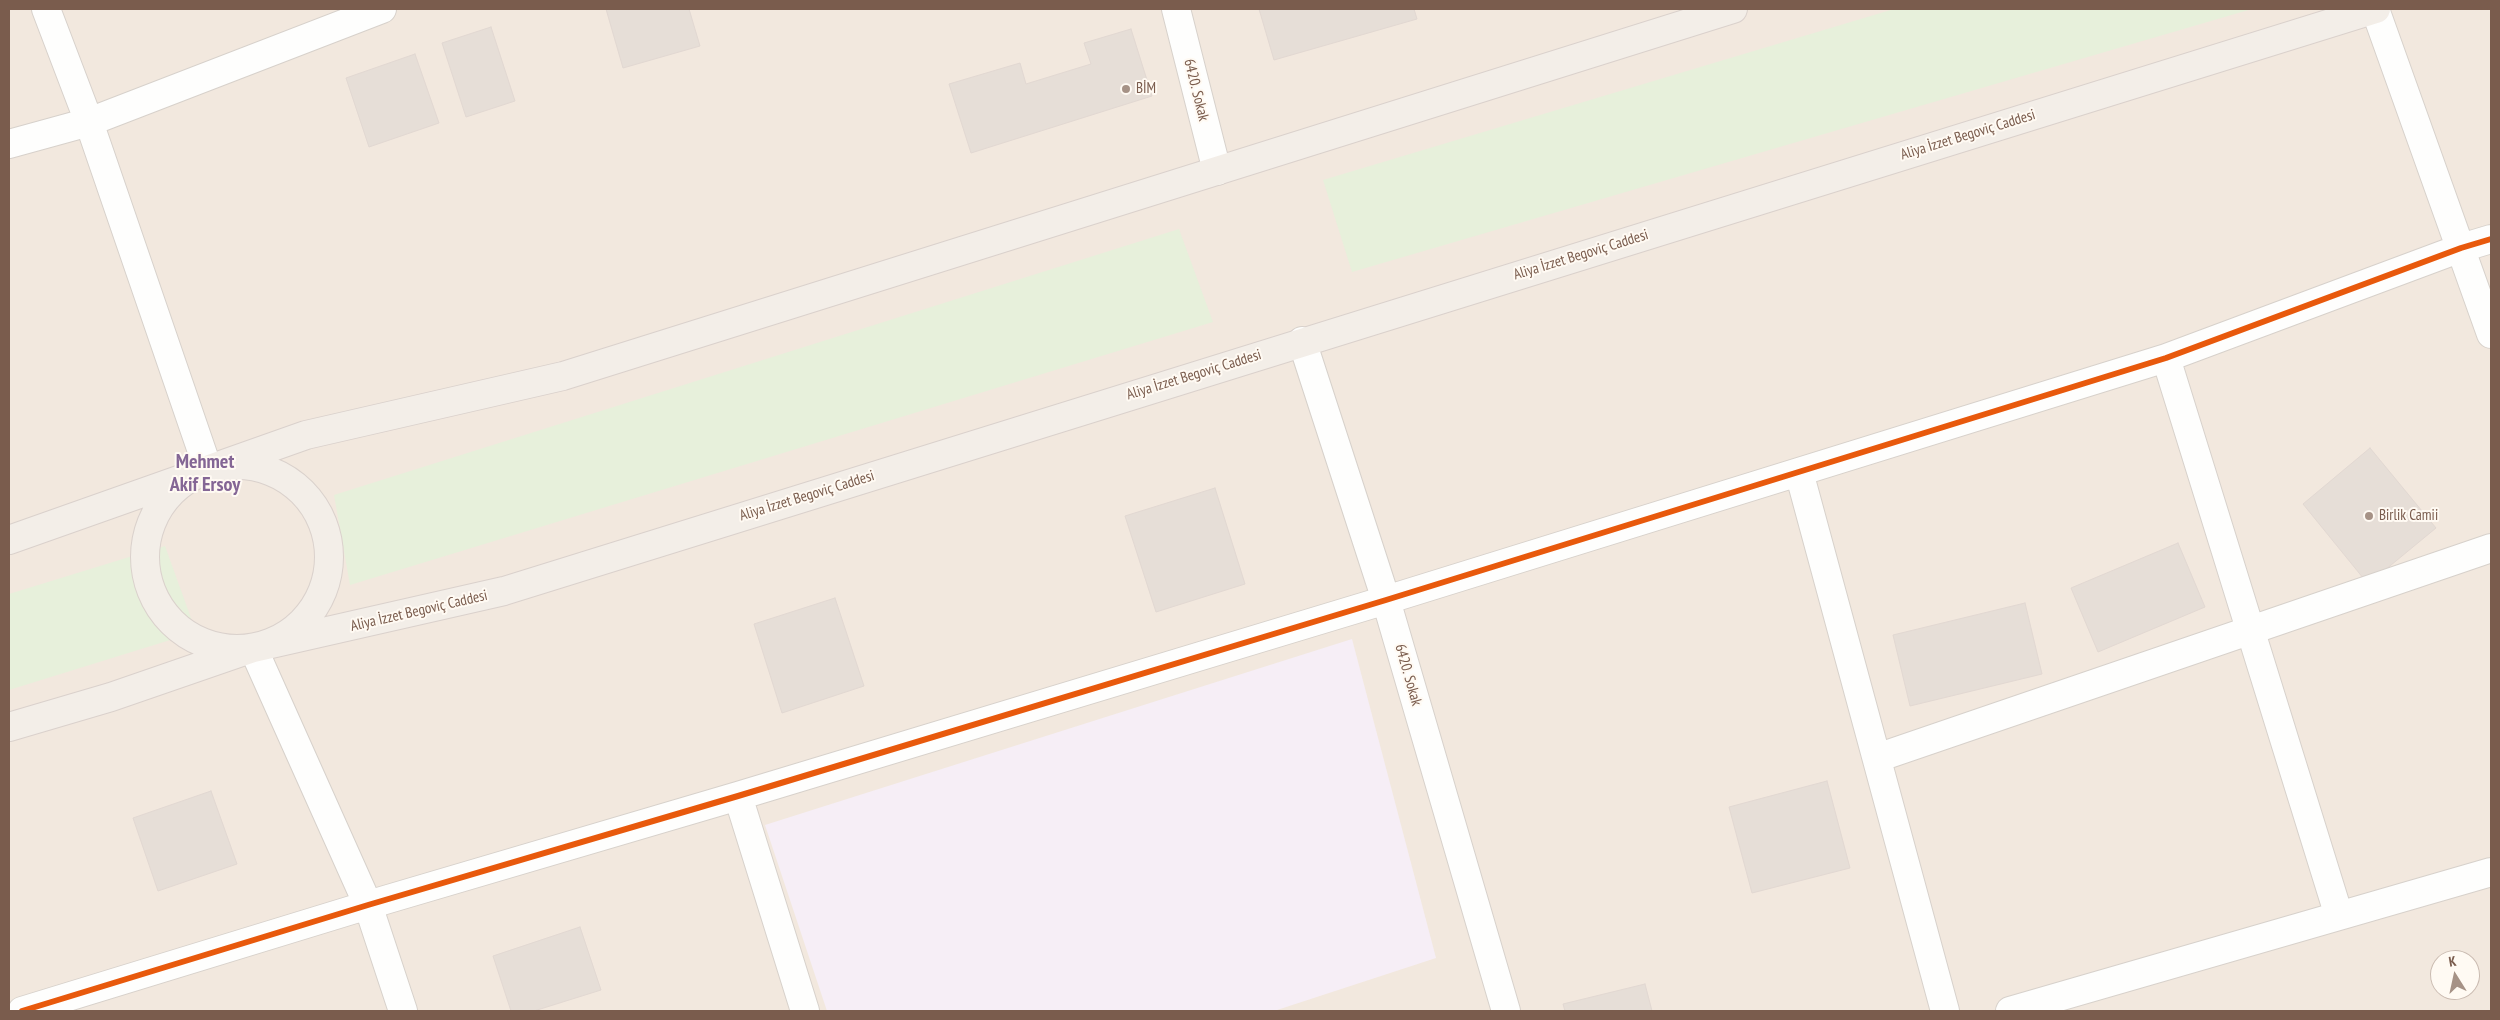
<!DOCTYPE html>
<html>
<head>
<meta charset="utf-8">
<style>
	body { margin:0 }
	#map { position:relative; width:2500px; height:1020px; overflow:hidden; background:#f9f5f0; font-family:"PT Sans Narrow",sans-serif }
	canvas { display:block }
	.frame { position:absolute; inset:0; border:10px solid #7a5c4d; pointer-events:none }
	.north { position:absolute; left:2430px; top:950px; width:50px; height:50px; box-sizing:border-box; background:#fffaf3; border:1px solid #cabbb1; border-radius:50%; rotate:350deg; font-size:14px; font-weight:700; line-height:20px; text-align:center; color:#7a5c4d }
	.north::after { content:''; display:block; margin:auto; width:18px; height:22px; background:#a69286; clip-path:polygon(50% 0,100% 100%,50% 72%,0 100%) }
</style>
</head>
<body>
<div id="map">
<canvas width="2500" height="1020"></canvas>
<div class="frame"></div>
<div class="north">K</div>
</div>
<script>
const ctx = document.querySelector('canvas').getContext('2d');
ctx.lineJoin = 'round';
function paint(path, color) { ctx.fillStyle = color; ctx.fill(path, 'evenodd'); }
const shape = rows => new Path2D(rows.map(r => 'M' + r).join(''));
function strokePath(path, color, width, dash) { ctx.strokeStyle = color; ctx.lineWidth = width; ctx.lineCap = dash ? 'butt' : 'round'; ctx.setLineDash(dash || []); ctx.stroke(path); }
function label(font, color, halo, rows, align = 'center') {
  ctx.font = font + ' "PT Sans Narrow",sans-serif'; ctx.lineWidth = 4; ctx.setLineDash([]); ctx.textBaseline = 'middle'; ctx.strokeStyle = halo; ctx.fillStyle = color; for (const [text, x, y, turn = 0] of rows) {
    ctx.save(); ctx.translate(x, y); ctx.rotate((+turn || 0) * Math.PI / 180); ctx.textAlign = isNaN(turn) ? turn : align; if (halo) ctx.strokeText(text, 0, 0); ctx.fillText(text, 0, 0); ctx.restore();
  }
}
const residential = shape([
	[9,9,2491,9,2491,1011,9,1011],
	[2440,960,2470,960,2470,990,2440,990]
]);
const education = shape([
	[1352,639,1436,958,1274,1011,827,1011,765,825]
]);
const green = shape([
	[1894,9,2252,9,1352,272,1323,180],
	[1179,229,1213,322,350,585,334,495],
	[165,546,196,632,9,690,9,594]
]);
const building = shape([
	[606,9,689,9,700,46,623,68,606,9],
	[1259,9,1414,9,1417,19,1274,60,1259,9],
	[491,27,515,101,466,117,442,43,491,27],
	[1131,29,1152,96,971,153,949,84,1020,63,1026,84,1091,64,1084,43,1131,29],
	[415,54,439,123,369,147,346,78,415,54],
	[2370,448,2436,528,2368,584,2303,504,2370,448],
	[1215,488,1245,584,1156,612,1125,516,1215,488],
	[2178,543,2205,607,2098,652,2071,588,2178,543],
	[835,598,864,686,782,713,754,624,835,598],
	[2025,603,2042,674,1910,706,1893,635,2025,603],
	[1827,781,1850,868,1752,893,1729,807,1827,781],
	[211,791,237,864,158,891,133,818,211,791],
	[580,927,601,990,534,1011,511,1011,493,956,580,927],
	[1645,984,1652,1011,1565,1011,1563,1004,1645,984]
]);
const minor = shape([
	[46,9,89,122,208,469],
	[1176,9,1217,171],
	[2375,9,2491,334],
	[9,144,89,122,382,9],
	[1302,341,1386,600,1506,1011],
	[2166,358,2339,916],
	[1799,472,1945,1011],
	[253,648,368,905,403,1011],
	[1877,758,2491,548],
	[738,796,805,1011],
	[22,1011,368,905,738,796,1386,600,2166,358,2461,248,2491,239],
	[2010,1011,2491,872]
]);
const major = shape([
	'145 557a92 92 0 1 1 184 0a92 92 0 1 1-184 0Z',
	[9,540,306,435,563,376,1733,9],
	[9,727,111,697,253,648,504,591,2376,9]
]);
const cycleway = shape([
	[22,1011,368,905,738,796,1386,600,2166,358,2461,248,2491,239]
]);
const markers = [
	[1126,89,5,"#a69286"],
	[2369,516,5,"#a69286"]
];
const poiNames = [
	["BİM",1136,89],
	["Birlik Camii",2379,516]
];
const streetNames = [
	["6420. Sokak",1196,90,76],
	["Aliya İzzet Begoviç Caddesi",1968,135,-17],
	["Aliya İzzet Begoviç Caddesi",1581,255,-17],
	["Aliya İzzet Begoviç Caddesi",1194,375,-17],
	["Aliya İzzet Begoviç Caddesi",807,496,-17],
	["Aliya İzzet Begoviç Caddesi",419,611,-13],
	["6420. Sokak",1408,675,74]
];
const districtNames = [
	["Mehmet",205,462],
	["Akif Ersoy",205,485]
];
paint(residential, '#f2e8de');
paint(education, '#f6eef6');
paint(green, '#e7f0db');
paint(building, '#e6ded7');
strokePath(building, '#e2d8d2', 1);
strokePath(minor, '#d7d1cb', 30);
strokePath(major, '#dad1cc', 30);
strokePath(minor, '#fefefd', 28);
strokePath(major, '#f3eee8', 28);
strokePath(cycleway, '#e8590c', 6);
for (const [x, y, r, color] of markers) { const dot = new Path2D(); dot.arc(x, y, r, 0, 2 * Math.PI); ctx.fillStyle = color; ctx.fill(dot); strokePath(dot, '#fffaf3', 2); }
label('15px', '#7a5c4d', '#fffaf3', poiNames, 'left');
label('15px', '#7a5c4d', '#fffaf3', streetNames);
label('bold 20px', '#846695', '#fffaf3', districtNames);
</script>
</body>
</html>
